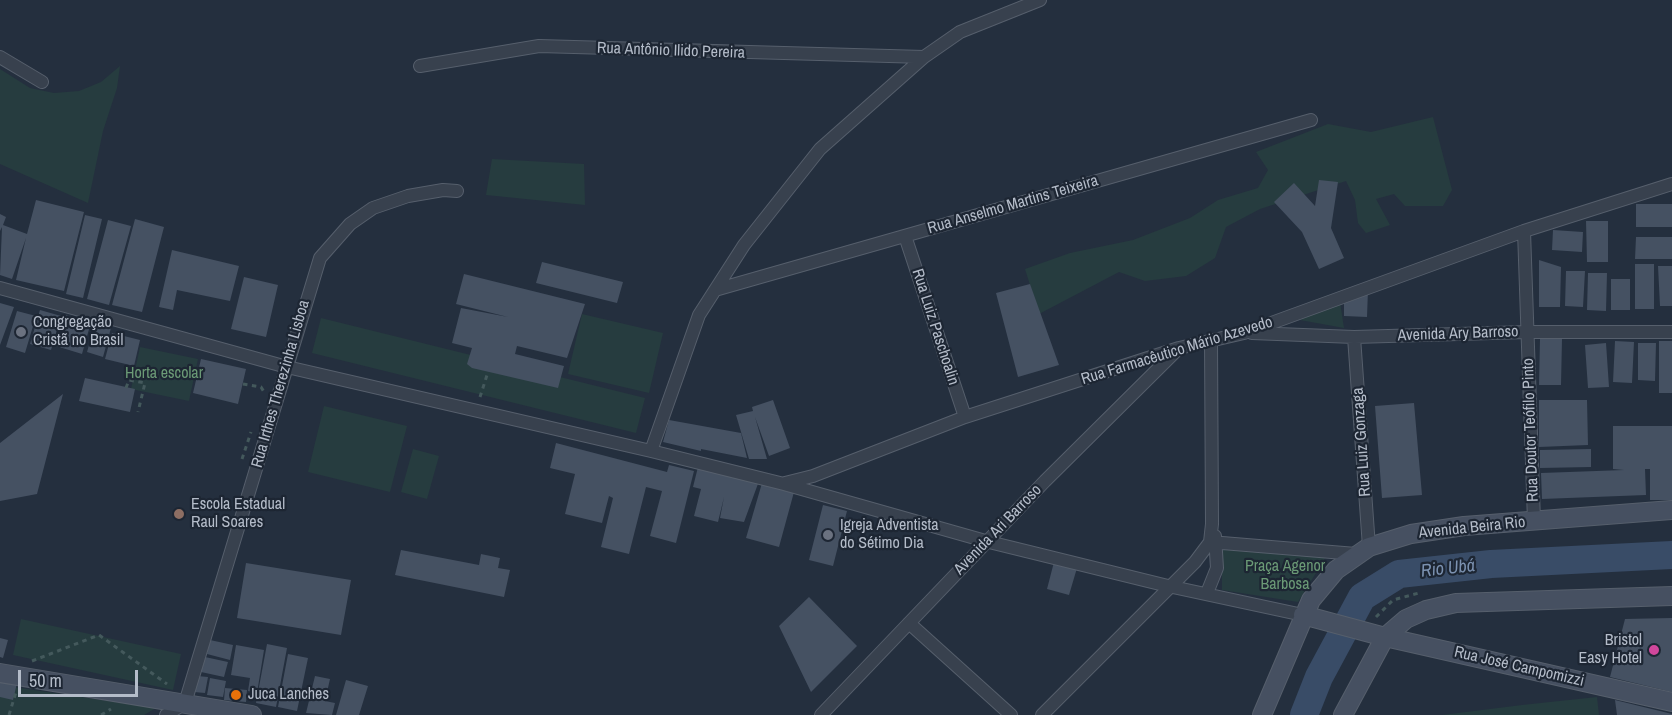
<!DOCTYPE html>
<html>
<head>
<meta charset="utf-8">
<style>
	body { margin:0 }
	#map { position:relative; width:1672px; height:715px; overflow:hidden; background:#242f3e; font-family:"Archivo Narrow",sans-serif }
	canvas { display:block }
	.scale { position:absolute; left:18px; top:670px; width:120px; height:27px; box-sizing:border-box; border:3px solid #b4bcc9; border-top:0; padding-left:8px; font-size:18px; line-height:21px; white-space:nowrap; color:#b4bcc9; -webkit-text-stroke:4px #1d2633; paint-order:stroke }
</style>
</head>
<body>
<div id="map">
<canvas width="1672" height="715"></canvas>
<div class="scale">50 m</div>
</div>
<script>
const ctx = document.querySelector('canvas').getContext('2d');
ctx.lineJoin = 'round';
function paint(path, color) { ctx.fillStyle = color; ctx.fill(path, 'evenodd'); }
const shape = rows => new Path2D(rows.map(r => 'M' + r).join(''));
function strokePath(path, color, width, dash) { ctx.strokeStyle = color; ctx.lineWidth = width; ctx.lineCap = dash ? 'butt' : 'round'; ctx.setLineDash(dash || []); ctx.stroke(path); }
function label(font, color, halo, rows, align = 'center') {
  ctx.font = font + ' "Archivo Narrow",sans-serif'; ctx.lineWidth = 4.5; ctx.setLineDash([]); ctx.textBaseline = 'middle'; ctx.strokeStyle = halo; ctx.fillStyle = color; for (const [text, x, y, turn = 0] of rows) {
    ctx.save(); ctx.translate(x, y); ctx.rotate((+turn || 0) * Math.PI / 180); ctx.textAlign = isNaN(turn) ? turn : align; if (halo) ctx.strokeText(text, 0, 0); ctx.fillText(text, 0, 0); ctx.restore();
  }
}
const green = shape([
	[120,66,117,88,103,131,88,203,0,164,0,69,30,88,54,93,79,91,101,82],
	[1433,117,1452,190,1443,206,1405,206,1394,194,1376,199,1390,225,1366,233,1358,223,1355,200,1346,181,1260,209,1226,227,1215,258,1186,276,1145,281,1119,272,1039,314,1025,269,1070,253,1133,240,1190,218,1218,200,1258,188,1268,170,1256,152,1328,124,1371,132],
	[492,159,584,164,585,205,486,195],
	[1340,302,1344,328,1300,320],
	[582,314,663,333,649,393,568,374],
	[321,318,645,398,636,433,312,353],
	[140,347,198,359,189,401,131,389],
	[324,406,407,426,390,492,308,472],
	[413,449,439,456,427,499,401,492],
	[1222,549,1327,555,1298,602,1222,590],
	[21,619,181,654,173,690,13,655],
	[0,685,156,708,144,715,0,715],
	[1597,697,1599,715,1442,715,1522,705]
]);
const river = shape([
	[1304,715,1319,677,1362,597,1399,574,1491,564,1672,555]
]);
const building = shape([
	[1319,180,1338,182,1331,228,1344,258,1319,269,1302,232,1274,202,1294,183,1315,206],
	[36,200,84,212,64,291,16,280,26,238,12,279,0,275,2,227,0,231,0,214,6,217,3,225,27,234],
	[1636,204,1672,204,1672,227,1636,227],
	[85,215,102,219,83,298,66,294],
	[135,219,164,227,142,312,112,305],
	[108,220,131,226,109,305,87,299],
	[1586,221,1608,221,1608,262,1587,262],
	[1553,230,1583,232,1582,252,1552,250],
	[1636,237,1672,237,1672,259,1635,259],
	[172,250,239,266,230,301,177,290,173,310,159,307],
	[1539,260,1561,267,1560,307,1539,307],
	[542,262,623,282,617,303,536,283],
	[1635,264,1654,264,1654,309,1635,309],
	[1658,266,1672,266,1672,306,1660,306],
	[1566,271,1585,271,1583,307,1565,306],
	[1588,273,1607,273,1606,311,1587,310],
	[464,274,585,304,567,358,517,346,515,354,564,366,558,388,472,368,467,364,472,348,452,343,461,308,508,317,456,304],
	[244,277,278,285,266,337,231,329],
	[1611,279,1630,279,1630,310,1611,310],
	[1030,284,1059,365,1018,377,996,293],
	[1368,290,1367,317,1344,316,1344,297],
	[0,303,14,307,0,345],
	[40,310,61,316,51,350,30,344],
	[17,311,36,316,25,353,6,347],
	[65,315,91,322,82,354,56,346],
	[95,324,111,328,103,357,87,352],
	[112,333,140,340,134,366,105,359],
	[1540,339,1562,339,1561,385,1539,385],
	[1615,341,1634,342,1632,383,1613,382],
	[1659,341,1672,341,1672,393,1659,393],
	[1606,343,1609,387,1588,388,1585,345],
	[1638,343,1656,343,1655,381,1638,380],
	[201,359,246,369,238,404,193,393],
	[85,378,135,389,130,412,79,401],
	[63,394,37,494,0,501,0,443],
	[773,400,790,448,769,456,755,417,767,459,749,459,736,415,753,411,752,407],
	[1539,400,1587,400,1588,445,1539,447],
	[1414,403,1422,495,1382,498,1375,406],
	[669,420,741,433,747,458,701,449,701,451,663,442],
	[1613,426,1672,426,1672,500,1650,500,1650,469,1645,469,1646,495,1542,499,1541,473,1624,470,1613,469],
	[556,443,667,472,669,465,694,471,676,543,650,536,662,491,646,487,629,554,601,547,613,498,609,496,602,523,565,514,575,474,550,468],
	[1591,449,1591,467,1540,468,1540,450],
	[698,467,759,481,744,522,720,518,724,497,718,522,694,516,701,489,693,487],
	[762,483,794,492,779,547,746,538],
	[823,505,847,511,833,566,809,560],
	[401,550,479,565,481,554,500,558,498,568,510,570,504,597,395,575],
	[1054,562,1077,568,1069,595,1047,589],
	[246,563,351,580,341,635,237,618],
	[809,597,857,646,811,692,779,626],
	[1672,618,1672,692,1610,677,1625,619],
	[0,638,8,640,3,658,0,657],
	[210,640,233,645,230,660,207,654],
	[267,644,287,648,276,707,256,703],
	[236,645,264,650,257,693,248,691,250,678,231,675],
	[288,654,308,658,297,711,278,707],
	[205,657,228,662,224,677,201,672],
	[197,676,208,677,205,693,194,692],
	[315,676,330,679,325,701,335,703,332,715,306,713],
	[210,678,226,681,223,697,207,695],
	[0,679,17,683,13,700,0,697],
	[346,680,368,686,359,715,336,715],
	[225,688,247,690,246,702,224,700],
	[1615,700,1672,714,1672,715,1617,715]
]);
const path = shape([
	[243,384,261,387,264,392],
	[126,388,129,380,145,383,138,412],
	[480,397,488,372],
	[242,459,251,432],
	[1376,617,1393,600,1419,593],
	[32,661,99,635,167,684],
	[9,715,16,692],
	[101,715,111,709]
]);
const street = shape([
	[0,57,42,82],
	[420,66,539,46,924,57],
	[1524,231,1534,521],
	[905,236,965,417],
	[0,288,287,367,651,451,784,484,989,542,1168,586,1303,615],
	[715,290,1311,120],
	[1252,333,1354,337,1527,332,1672,332],
	[1354,337,1369,547],
	[651,451,699,315,744,245,820,149,924,57,960,32,1040,0],
	[785,483,813,476,965,417,1179,348,1244,333,1524,231,1672,184],
	[1210,542,1356,554],
	[1207,593,1217,568,1215,536],
	[909,623,1011,715],
	[166,715,185,703,320,258,350,224,373,208,408,196,443,190,457,191],
	[821,715,1045,481,1176,351],
	[1042,715,1195,562,1210,542,1212,524,1211,341]
]);
const secondary = shape([
	[1303,615,1385,637,1672,702],
	[0,673,252,715],
	[1262,715,1311,600,1336,570,1369,547,1411,534,1464,526,1672,510],
	[1343,715,1385,637,1406,619,1426,610,1456,603,1672,596]
]);
const markers = [
	[21,332,6,"#6b7280"],
	[179,514,6,"#8d6e63"],
	[828,535,6,"#6b7280"],
	[1654,650,6,"#d1479c"],
	[236,695,6,"#e8710a"]
];
const streetNames = [
	["Rua Antônio Ilido Pereira",671,51,2],
	["Rua Anselmo Martins Teixeira",1013,205,-16],
	["Rua Luiz Paschoalin",935,327,72],
	["Avenida Ary Barroso",1458,334,-2],
	["Rua Farmacêutico Mário Azevedo",1177,351,-17],
	["Rua Irthes Therezinha Lisboa",281,384,-74],
	["Rua Doutor Teófilo Pinto",1531,430,-92],
	["Rua Luiz Gonzaga",1362,442,-94],
	["Avenida Beira Rio",1472,528,-6],
	["Avenida Ari Barroso",998,530,-46],
	["Rua José Campomizzi",1519,667,13]
];
const poiNames = [
	["Congregação",33,323],
	["Cristã no Brasil",33,341],
	["Escola Estadual",191,505],
	["Raul Soares",191,523],
	["Igreja Adventista",840,526],
	["do Sétimo Dia",840,544],
	["Bristol",1642,641,"right"],
	["Easy Hotel",1642,659,"right"],
	["Juca Lanches",248,695]
];
const parkNames = [
	["Horta escolar",164,374],
	["Praça Agenor",1285,567],
	["Barbosa",1285,585]
];
const waterNames = [
	["Rio Ubá",1448,569,-6]
];
paint(green, '#263c3f');
strokePath(river, '#394c67', 28);
paint(building, '#455162');
strokePath(street, '#565f6c', 14);
strokePath(secondary, '#565f6c', 20);
strokePath(path, '#44595c', 3, [4.5, 4.5]);
strokePath(street, '#38414e', 12);
strokePath(secondary, '#465061', 18);
for (const [x, y, r, color] of markers) { const dot = new Path2D(); dot.arc(x, y, r, 0, 2 * Math.PI); ctx.fillStyle = color; ctx.fill(dot); strokePath(dot, '#1d2633', 2); }
label('16px', '#b4bcc9', '#1d2633', streetNames);
label('16px', '#b4bcc9', '#1d2633', poiNames, 'left');
label('16px', '#6b9a76', '#1d2633', parkNames);
label('italic 18px', '#7c92b1', '#1d2633', waterNames);
</script>
</body>
</html>
